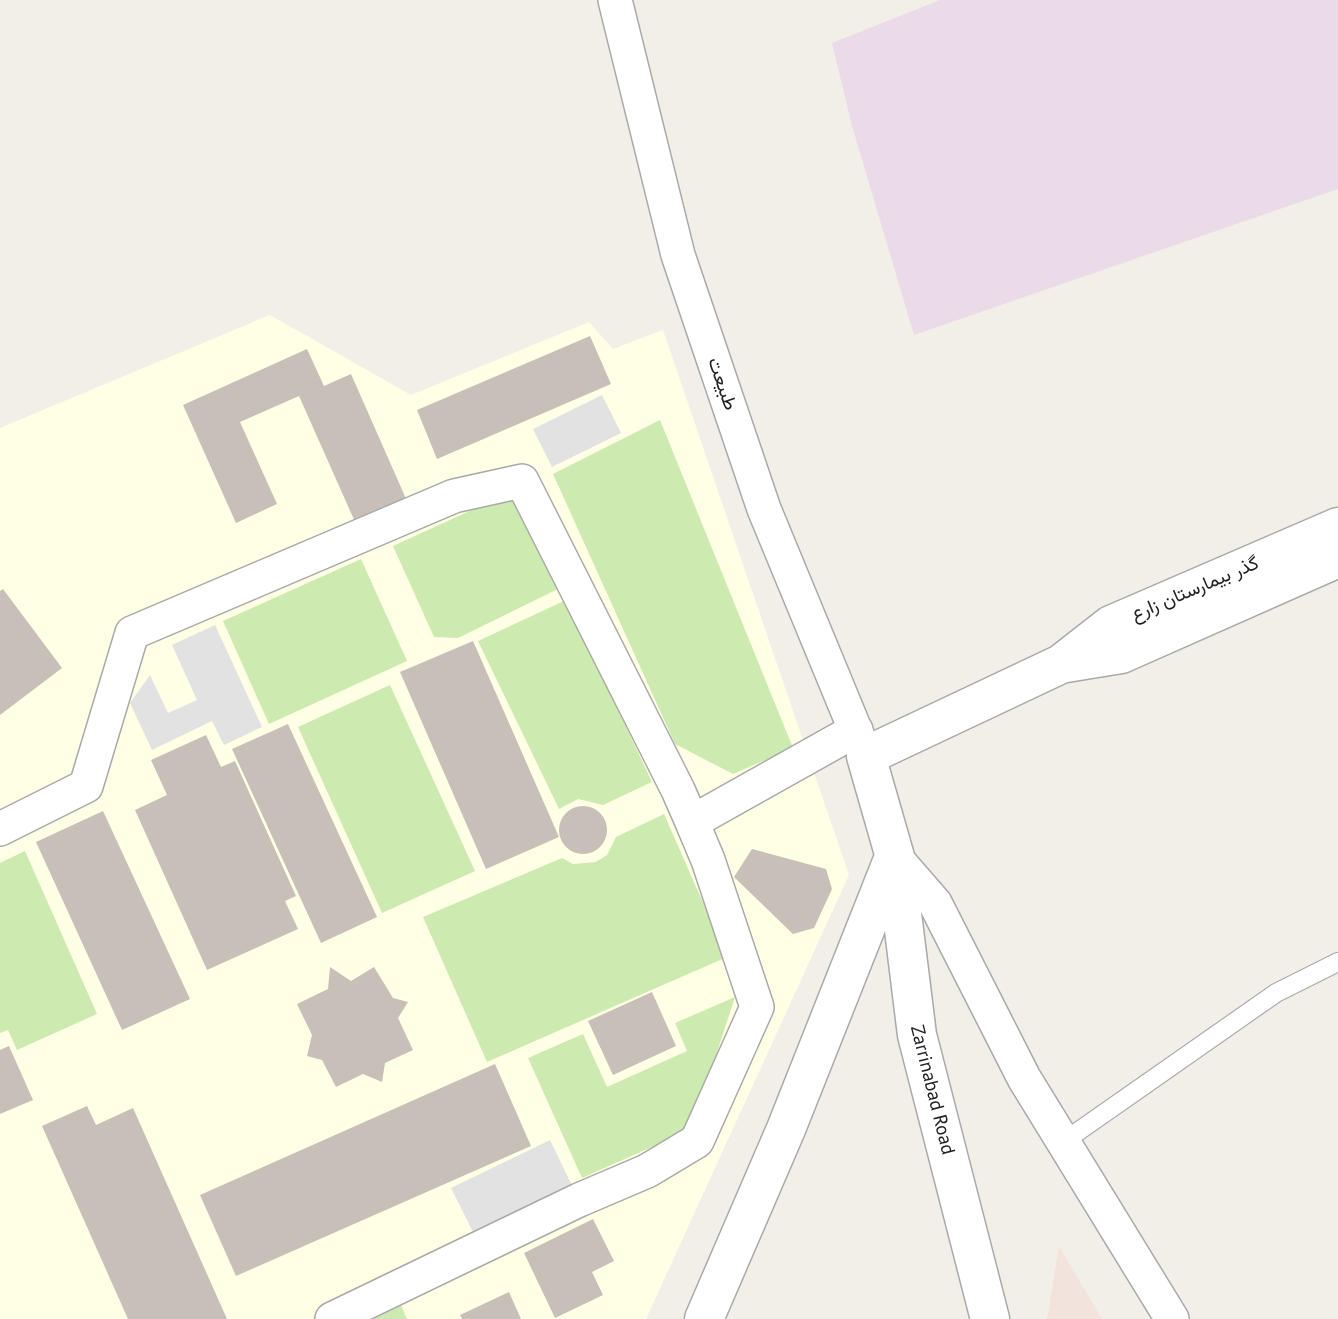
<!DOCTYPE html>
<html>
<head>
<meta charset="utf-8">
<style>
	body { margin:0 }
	canvas { display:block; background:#f2efe9 }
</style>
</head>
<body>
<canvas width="1338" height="1319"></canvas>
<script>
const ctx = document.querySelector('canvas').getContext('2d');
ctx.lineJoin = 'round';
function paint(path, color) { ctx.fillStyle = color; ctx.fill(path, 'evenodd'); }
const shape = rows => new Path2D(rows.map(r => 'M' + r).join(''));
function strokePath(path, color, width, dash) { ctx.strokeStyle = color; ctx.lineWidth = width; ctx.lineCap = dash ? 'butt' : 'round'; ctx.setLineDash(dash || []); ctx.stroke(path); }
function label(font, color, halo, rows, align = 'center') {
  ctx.font = font + ' "PT Sans",Vazirmatn,sans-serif'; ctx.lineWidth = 6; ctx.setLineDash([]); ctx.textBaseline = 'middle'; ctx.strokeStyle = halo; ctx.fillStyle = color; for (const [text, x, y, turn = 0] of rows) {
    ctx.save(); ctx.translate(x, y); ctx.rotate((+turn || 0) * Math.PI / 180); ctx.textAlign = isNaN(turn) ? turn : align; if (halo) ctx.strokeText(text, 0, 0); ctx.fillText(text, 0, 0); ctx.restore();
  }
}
const industrial = shape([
	[940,0,1338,0,1338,189,914,335,852,126,832,43]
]);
const education = shape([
	[270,315,411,395,589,322,613,349,663,330,849,875,646,1319,0,1319,0,428]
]);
const military = shape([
	[1059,1246,1102,1319,1047,1319]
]);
const grass = shape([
	[660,420,793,748,733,774,675,744,553,474],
	[513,491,558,589,458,638,434,637,393,546],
	[361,559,407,661,269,724,223,621],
	[566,600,652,782,603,805,578,799,559,809,478,641],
	[390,685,475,871,382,913,298,727],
	[664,814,727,957,487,1062,423,917,562,858,573,864,596,862,607,855,616,837],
	[25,851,97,1014,17,1050,8,1030,0,1033,0,863],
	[735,997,692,1129,582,1178,528,1058,583,1034,607,1087,687,1051,675,1023],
	[400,1303,407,1319,368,1319]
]);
const parking = shape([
	[602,395,621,433,552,467,533,429],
	[215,625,262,727,224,745,212,721,152,750,130,703,150,675,168,713,197,700,172,645],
	[550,1140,579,1200,481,1248,451,1188]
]);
const building = shape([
	[590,336,611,384,437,459,417,410],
	[307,349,324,386,351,374,407,501,356,524,299,396,240,422,277,504,236,523,183,405],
	[3,589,62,668,0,715,0,591],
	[473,641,559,837,486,869,400,672],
	[288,724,377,917,321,943,232,749],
	[206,735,221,767,235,761,296,896,285,901,298,929,207,970,135,810,167,795,151,760],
	'559 830a24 24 0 1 1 48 0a24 24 0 1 1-48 0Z',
	[103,811,190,999,122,1030,36,842],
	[752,849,826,869,832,889,814,928,793,934,734,877],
	[330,967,351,981,374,967,393,998,408,1002,398,1018,413,1050,385,1063,382,1082,363,1074,336,1087,322,1060,307,1056,312,1035,297,1004,328,989],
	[652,992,676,1046,613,1075,588,1021],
	[9,1046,33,1100,0,1114,0,1050],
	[495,1064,531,1146,236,1276,200,1195],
	[87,1106,96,1125,133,1108,227,1319,128,1319,42,1126],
	[593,1219,614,1261,592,1272,603,1295,555,1318,524,1253],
	[509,1292,521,1319,462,1319,460,1315]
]);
const service = shape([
	[1063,1142,1276,993,1338,962]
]);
const minor = shape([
	[615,0,678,255,764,509,864,751],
	[0,829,86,786,132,633,454,496,522,481,678,790,692,822,856,730],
	[895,857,935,903,1024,1078,1172,1319],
	[332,1319,579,1200,647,1171,697,1141,757,1007,708,860,692,822]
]);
const tertiary = shape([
	[1066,663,1121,654,1338,558],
	[704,1319,786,1129,892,862],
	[990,1319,917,1035,895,857,866,756,1061,664,1111,625,1338,527]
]);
const streetNames = [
	["طبیعت",722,384,71],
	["گذر بیمارستان زارع",1195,589,-23],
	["Zarrinabad Road",932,1090,76]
];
paint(industrial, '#ebdbe8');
paint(education, '#ffffe5');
paint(military, '#f3e3dd');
paint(grass, '#cdebb0');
paint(parking, '#e2e2e2');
paint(building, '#c7bfb8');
strokePath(service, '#a9a9a9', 20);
strokePath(minor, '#a9a9a9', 36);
strokePath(tertiary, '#a9a9a9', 41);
strokePath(service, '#fff', 18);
strokePath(minor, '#fff', 33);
strokePath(tertiary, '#fff', 38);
label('19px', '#222', '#fff', streetNames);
</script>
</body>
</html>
